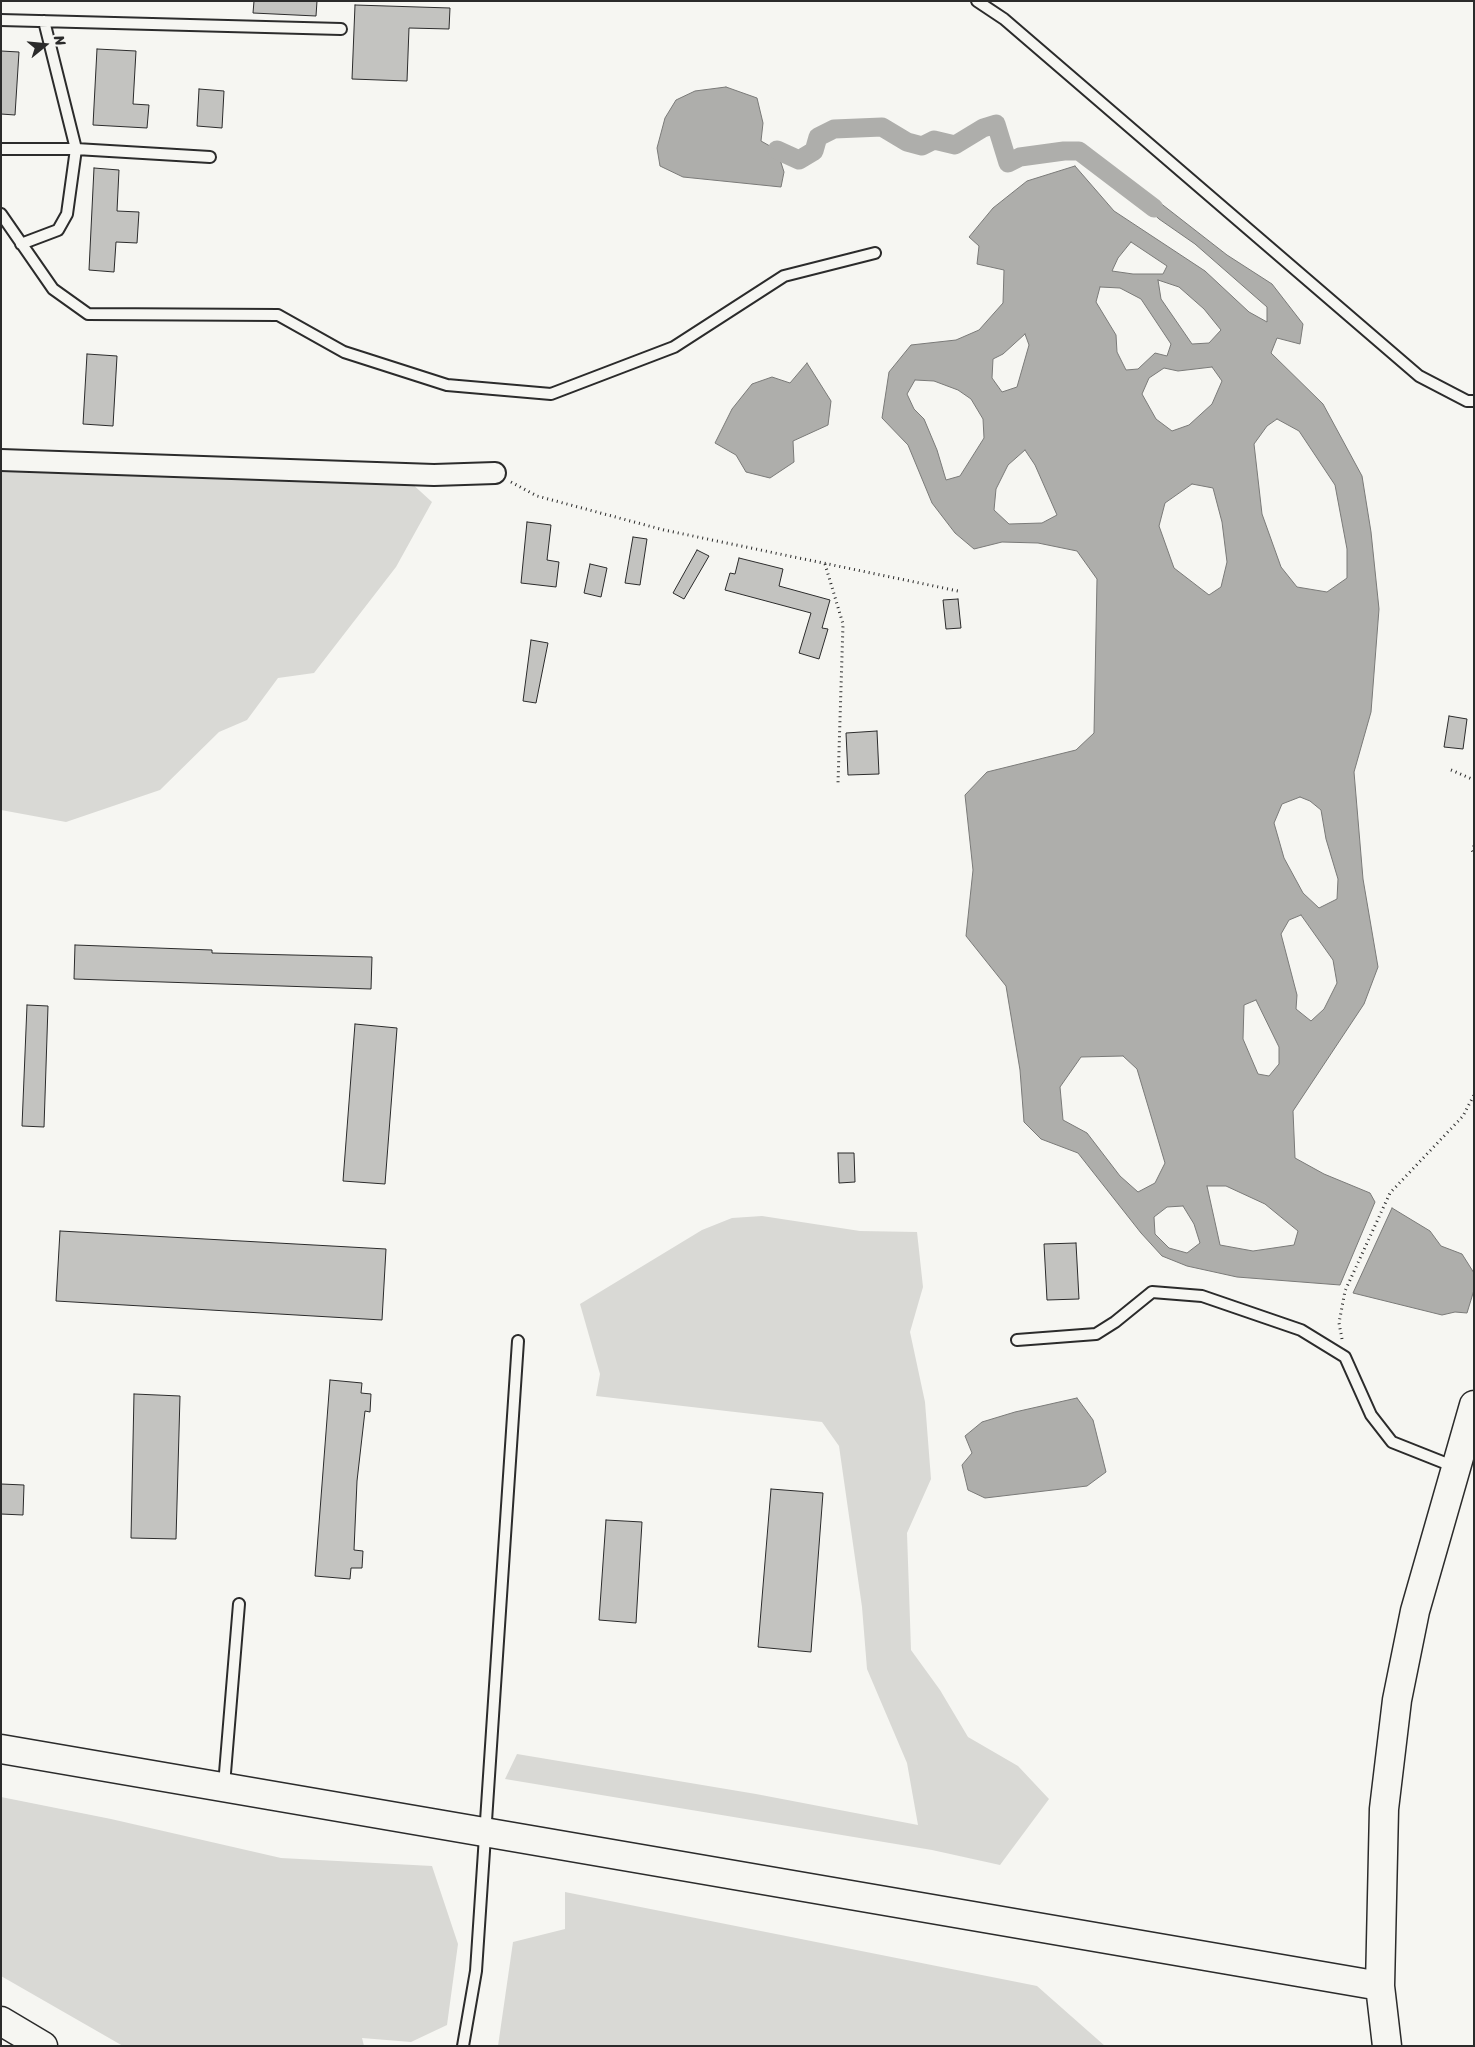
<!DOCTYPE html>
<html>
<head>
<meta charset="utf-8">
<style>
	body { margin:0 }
	#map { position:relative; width:1475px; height:2047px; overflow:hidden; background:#f6f6f2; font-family:Sriracha,sans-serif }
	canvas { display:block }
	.frame { position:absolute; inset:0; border:2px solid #2b2b2b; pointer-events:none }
	.north { position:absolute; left:20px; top:20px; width:50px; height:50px; -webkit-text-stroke:4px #f6f6f2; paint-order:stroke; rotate:73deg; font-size:14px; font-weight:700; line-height:20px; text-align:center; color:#2b2b2b }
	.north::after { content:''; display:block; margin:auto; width:18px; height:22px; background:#2b2b2b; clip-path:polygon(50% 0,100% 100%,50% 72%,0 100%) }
</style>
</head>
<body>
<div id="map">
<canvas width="1475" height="2047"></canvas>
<div class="frame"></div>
<div class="north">N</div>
</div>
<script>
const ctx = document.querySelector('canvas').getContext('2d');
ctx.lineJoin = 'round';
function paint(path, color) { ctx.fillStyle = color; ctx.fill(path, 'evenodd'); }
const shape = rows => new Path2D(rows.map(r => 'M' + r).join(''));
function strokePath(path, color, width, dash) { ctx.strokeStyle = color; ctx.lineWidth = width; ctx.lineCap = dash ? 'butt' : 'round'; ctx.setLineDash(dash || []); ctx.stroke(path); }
const green = shape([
	[1,469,409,481,432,502,396,567,314,673,278,678,247,720,219,732,160,790,66,822,1,810],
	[762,1216,860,1231,917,1232,923,1287,910,1332,925,1402,931,1479,907,1533,911,1650,940,1690,968,1737,1018,1766,1049,1799,1000,1865,932,1850,505,1779,517,1754,756,1794,918,1825,907,1763,867,1669,862,1607,839,1446,822,1422,596,1396,600,1374,580,1304,702,1230,732,1218],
	[1,1797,111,1819,281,1858,432,1866,458,1944,447,2025,411,2042,362,2038,364,2046,123,2046,1,1976],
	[565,1892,1037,1986,1105,2046,498,2046,513,1942,565,1929]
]);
const water = shape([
	[726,87,757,98,763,123,761,141,777,150,784,172,781,187,683,177,660,166,657,148,665,118,676,100,695,91,726,87],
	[1075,166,1114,211,1205,271,1249,312,1267,322,1267,307,1195,244,1159,219,1135,197,1132,181,1227,255,1272,284,1303,324,1300,344,1277,338,1271,353,1323,404,1362,476,1371,532,1379,609,1371,712,1354,772,1363,879,1378,967,1364,1004,1293,1111,1295,1158,1324,1174,1370,1193,1375,1202,1340,1285,1237,1277,1187,1266,1162,1256,1141,1233,1078,1153,1041,1139,1024,1122,1020,1070,1006,986,966,936,973,870,965,795,987,772,1076,750,1094,733,1097,579,1077,551,1038,543,1002,542,974,549,955,533,932,503,908,445,882,418,889,372,911,345,956,340,979,330,1003,303,1004,270,977,264,979,246,969,237,993,208,1027,181,1075,166],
	[1131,242,1167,266,1163,274,1133,274,1112,271,1118,258,1131,242],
	[1158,280,1179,287,1204,309,1221,330,1209,343,1192,344,1161,299,1158,280],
	[1100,287,1120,288,1141,299,1171,344,1167,356,1155,353,1138,369,1126,370,1117,352,1116,335,1096,302,1100,287],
	[1025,334,1029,345,1017,387,1002,392,992,378,993,359,1003,354,1025,334],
	[1212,367,1222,381,1212,404,1189,425,1172,431,1156,419,1142,394,1149,378,1164,368,1178,371,1212,367],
	[915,380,934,381,958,390,971,399,983,419,984,438,960,476,946,480,937,450,924,419,914,409,907,394,915,380],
	[1277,419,1299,431,1335,485,1347,549,1347,578,1327,592,1297,587,1281,567,1262,514,1254,444,1267,426,1277,419],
	[1025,450,1035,465,1057,515,1042,523,1009,524,994,510,996,489,1008,465,1025,450],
	[1192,484,1213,488,1222,522,1227,562,1221,587,1209,595,1174,568,1159,526,1165,503,1192,484],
	[1300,797,1310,801,1321,810,1326,839,1338,879,1337,899,1319,908,1303,893,1284,858,1274,823,1282,804,1300,797],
	[1301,915,1333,960,1337,983,1324,1009,1311,1021,1296,1009,1297,995,1281,934,1289,920,1301,915],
	[1256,1000,1279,1047,1279,1064,1269,1076,1258,1074,1243,1039,1244,1005,1256,1000],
	[1123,1056,1137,1069,1165,1163,1155,1183,1138,1192,1120,1176,1087,1133,1063,1120,1060,1087,1081,1057,1123,1056],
	[1207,1186,1226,1186,1265,1204,1298,1231,1294,1245,1253,1251,1220,1245,1207,1186],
	[1183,1206,1194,1224,1200,1243,1187,1253,1169,1248,1155,1234,1154,1217,1167,1207,1183,1206],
	[807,363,831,401,828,425,793,441,794,462,770,478,746,472,736,455,715,443,732,409,752,384,772,377,790,383,807,363],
	[1392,1208,1430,1231,1441,1246,1462,1254,1474,1273,1474,1290,1467,1313,1455,1312,1442,1315,1353,1293,1392,1208],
	[1077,1398,1093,1420,1106,1472,1087,1486,985,1498,968,1490,962,1465,972,1453,965,1436,982,1422,1015,1412,1077,1398]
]);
const canal = shape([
	[777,150,799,160,814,151,818,137,834,129,882,127,907,142,922,146,934,140,955,145,983,128,996,124,1008,163,1020,157,1064,151,1079,151,1154,208]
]);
const building = shape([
	[254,1,317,1,316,16,253,13,254,1],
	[355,5,450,8,449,29,409,28,407,81,352,79,355,5],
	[97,49,136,51,133,104,149,105,147,128,93,125,97,49],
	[1,51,19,52,15,115,1,114,1,51],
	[199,89,224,91,222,128,197,126,199,89],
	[94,168,119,170,117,211,139,212,137,243,116,242,114,272,89,270,94,168],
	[87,354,117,356,113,426,83,424,87,354],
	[527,522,551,525,547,560,559,562,556,587,521,583,527,522],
	[633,537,647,539,640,585,625,583,633,537],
	[697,550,709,556,684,599,673,593,697,550],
	[739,558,783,569,779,586,830,600,822,628,828,629,819,659,799,653,811,613,725,590,730,573,735,574,739,558],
	[590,564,607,568,601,597,584,593,590,564],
	[958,599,961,628,946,629,943,600,958,599],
	[531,640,548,643,536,703,523,701,531,640],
	[1449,716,1467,719,1463,749,1444,747,1449,716],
	[877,731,879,774,848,775,846,733,877,731],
	[75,945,212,950,212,953,372,957,371,989,74,979,75,945],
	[27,1005,48,1006,44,1127,22,1126,27,1005],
	[355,1024,397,1028,385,1184,343,1181,355,1024],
	[838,1153,854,1153,855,1182,839,1183,838,1153],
	[60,1231,386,1249,382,1320,56,1301,60,1231],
	[1076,1243,1079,1299,1047,1300,1044,1244,1076,1243],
	[330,1380,362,1383,361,1393,371,1394,370,1412,365,1411,357,1481,354,1550,363,1551,362,1568,351,1568,350,1579,315,1576,330,1380],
	[134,1394,180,1396,176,1539,131,1538,134,1394],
	[1,1484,24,1485,23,1515,1,1514,1,1484],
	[771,1489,823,1493,811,1652,758,1647,771,1489],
	[606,1520,642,1522,636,1623,599,1620,606,1520]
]);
const path = shape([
	[511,482,537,496,664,530,958,591],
	[825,564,843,624,838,783],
	[1451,770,1474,780],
	[1474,846,1472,850,1474,854],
	[1342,1339,1339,1323,1345,1291,1390,1193,1463,1116,1474,1095]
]);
const lane = shape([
	[977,1,1004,19,1419,376,1467,401,1474,401],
	[1,20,341,29],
	[1,149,76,149,210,157],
	[1,214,53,289,88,314,278,315,344,352,447,385,551,394,674,347,784,276,875,253],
	[21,244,58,230,67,214,76,149,44,21],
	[1017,1340,1096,1334,1115,1322,1152,1292,1202,1296,1301,1330,1345,1357,1371,1415,1392,1442,1455,1467],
	[224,1785,239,1604],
	[463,2046,476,1971,518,1341]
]);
const street = shape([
	[1,460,434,475,495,473]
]);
const secondary = shape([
	[1,1749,1380,1986],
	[1387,2046,1380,1986,1384,1809,1397,1700,1415,1611,1474,1405]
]);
const highway = shape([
	[1,2021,43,2046]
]);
paint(green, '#d9d9d5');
paint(water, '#aeaeab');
strokePath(water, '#7a7a78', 1);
strokePath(canal, '#aeaeab', 19);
paint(building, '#c3c3c0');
strokePath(building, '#2b2b2b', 1);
strokePath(lane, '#2b2b2b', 14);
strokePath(street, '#2b2b2b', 24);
strokePath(secondary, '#2b2b2b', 31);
strokePath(highway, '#2b2b2b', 31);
strokePath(path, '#2b2b2b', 3, [1, 4]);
strokePath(lane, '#f6f6f2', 10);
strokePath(street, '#f6f6f2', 20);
strokePath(secondary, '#f6f6f2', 28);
strokePath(highway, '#f6f6f2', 28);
</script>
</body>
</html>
